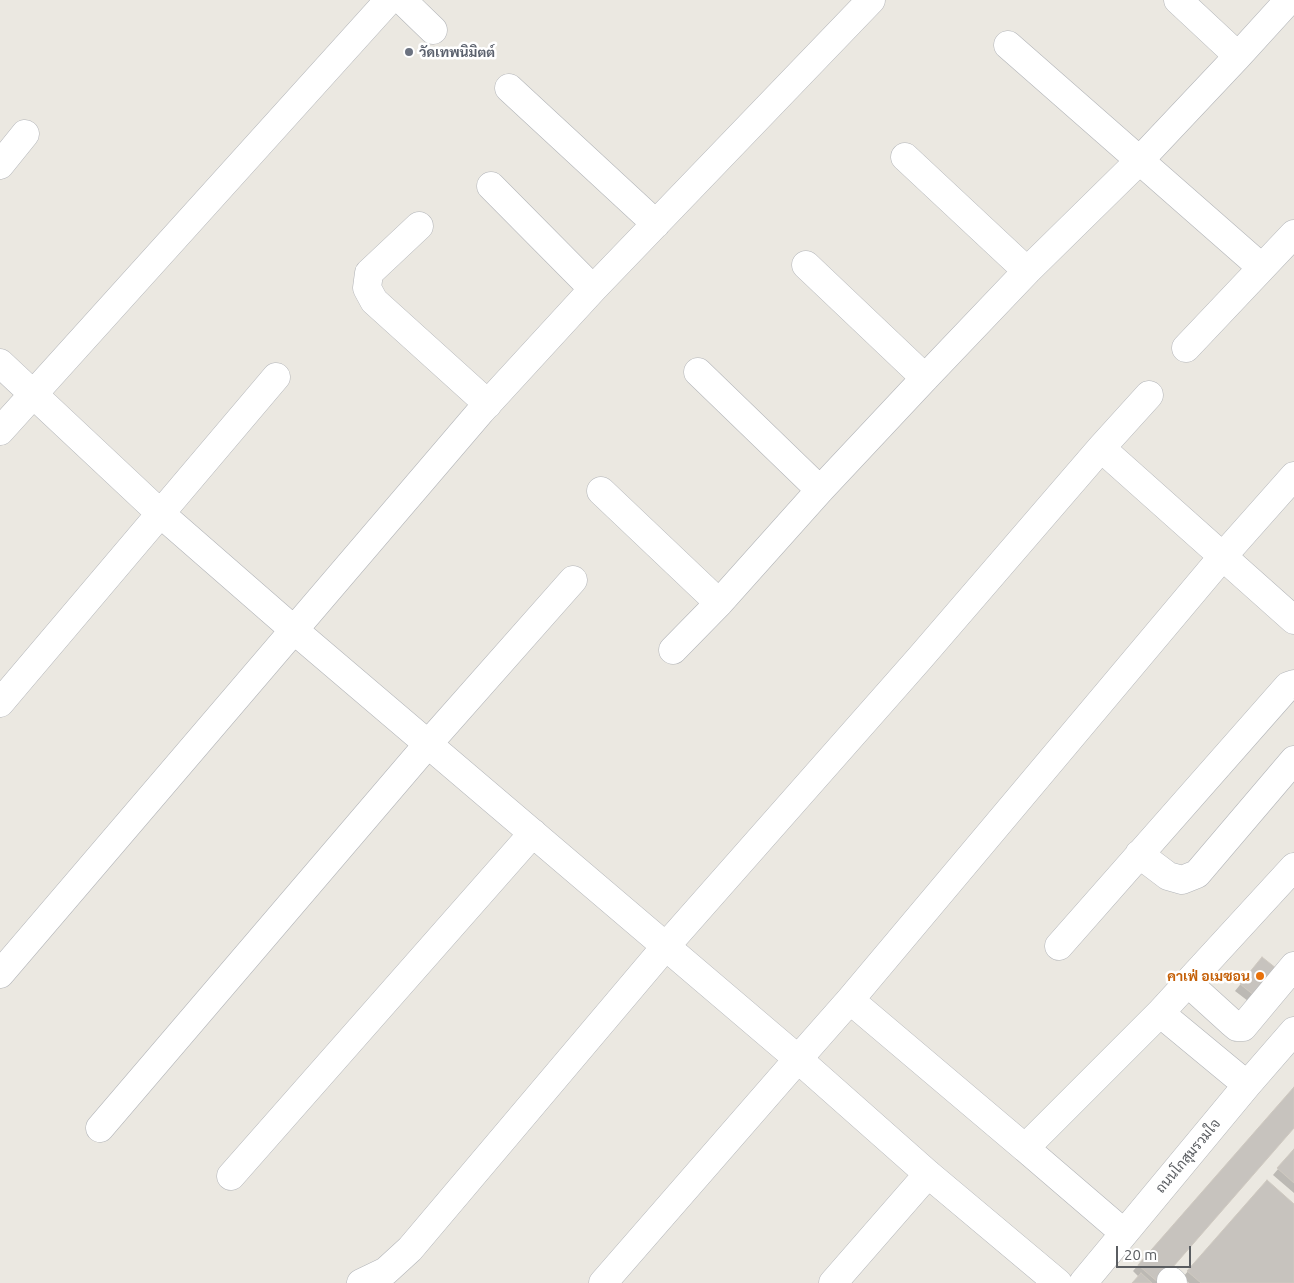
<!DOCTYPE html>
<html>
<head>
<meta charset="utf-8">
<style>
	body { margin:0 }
	#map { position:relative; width:1294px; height:1283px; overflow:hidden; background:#ebe8e1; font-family:Ubuntu,sans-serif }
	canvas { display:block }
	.scale { position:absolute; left:1116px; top:1246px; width:75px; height:22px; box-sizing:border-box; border:2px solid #5a5d61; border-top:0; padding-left:6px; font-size:15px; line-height:18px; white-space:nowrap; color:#5a5d61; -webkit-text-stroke:4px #fff; paint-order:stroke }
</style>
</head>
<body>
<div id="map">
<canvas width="1294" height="1283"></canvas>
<div class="scale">20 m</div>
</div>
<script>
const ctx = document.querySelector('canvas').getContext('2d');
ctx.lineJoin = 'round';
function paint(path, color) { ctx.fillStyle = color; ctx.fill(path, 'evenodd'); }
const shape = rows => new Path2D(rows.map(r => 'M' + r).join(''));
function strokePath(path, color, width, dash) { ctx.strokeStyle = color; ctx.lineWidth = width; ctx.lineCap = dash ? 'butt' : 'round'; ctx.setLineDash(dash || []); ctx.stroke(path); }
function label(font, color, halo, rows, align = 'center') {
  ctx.font = font + ' Ubuntu,Sarabun,sans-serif'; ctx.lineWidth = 5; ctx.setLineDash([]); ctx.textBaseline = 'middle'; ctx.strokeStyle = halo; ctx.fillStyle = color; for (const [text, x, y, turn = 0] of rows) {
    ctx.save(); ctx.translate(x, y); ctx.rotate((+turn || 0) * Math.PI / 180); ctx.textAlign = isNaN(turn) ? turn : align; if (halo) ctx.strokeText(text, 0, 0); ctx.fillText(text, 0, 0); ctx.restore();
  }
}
const shadow = shape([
	[1256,965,1275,969,1248,1001,1235,991],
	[1294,1088,1294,1126,1157,1283,1133,1283,1139,1277,1133,1271],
	[1294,1150,1294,1193,1273,1175],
	[1261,1187,1294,1205,1294,1283,1189,1283,1183,1277]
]);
const building = shape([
	[1262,957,1277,969,1255,996,1240,984,1262,957],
	[1294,1087,1294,1128,1159,1283,1138,1265,1294,1087],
	[1294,1149,1294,1183,1277,1168,1294,1149],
	[1267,1180,1294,1204,1294,1283,1201,1283,1187,1271,1267,1180],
	[1141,1273,1152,1283,1132,1283,1141,1273]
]);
const minor = shape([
	[402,0,433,30],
	[1178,0,1238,56],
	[1008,45,1261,267],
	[509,88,656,224],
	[905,157,1027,271],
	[0,165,25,134],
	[491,186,593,289],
	[419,226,369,273,367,288,374,301,488,404],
	[806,265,925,378],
	[1186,348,1294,234],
	[0,363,161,514,294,630,798,1059,928,1174,1058,1283],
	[698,372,820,490],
	[0,431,389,0],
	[1101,448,1294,620],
	[601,491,719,603],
	[673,650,719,603,820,490,925,378,1027,271,1139,161,1238,56,1289,0],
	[0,703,276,377],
	[1139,854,1168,876,1182,880,1197,874,1294,760],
	[1059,946,1288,686,1294,684],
	[0,974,481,411,593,289,871,0],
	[1188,983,1231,1022,1237,1027,1243,1027,1294,966],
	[850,1000,1025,1148],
	[1160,1013,1294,867],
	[100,1128,428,744,573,580],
	[231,1176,533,833],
	[1124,1233,1025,1148,1160,1013,1247,1085],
	[1171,1281,1173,1283],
	[361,1283,386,1271,410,1249,666,946,920,658,1101,448,1149,395],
	[603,1283,798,1059,850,1000,1223,556,1294,476],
	[833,1283,928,1174],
	[1083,1283,1247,1085,1294,1031]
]);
const markers = [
	[409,52,5,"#6b7280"],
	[1260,976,5,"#e8710a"]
];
const worshipNames = [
	["วัดเทพนิมิตต์",419,52]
];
const foodNames = [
	["คาเฟ่ อเมซอน",1250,976]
];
const streetNames = [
	["ถนนโกสุมรวมใจ",1188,1156,-50]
];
paint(shadow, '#0003');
paint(building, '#c7c3be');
strokePath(building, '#cfc9c0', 1);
strokePath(minor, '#b2b4b8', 29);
strokePath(minor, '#fff', 28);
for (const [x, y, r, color] of markers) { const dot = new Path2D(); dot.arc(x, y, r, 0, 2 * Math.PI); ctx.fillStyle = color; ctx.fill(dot); strokePath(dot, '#fff', 2); }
label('bold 14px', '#5b616d', '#fff', worshipNames, 'left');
label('bold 14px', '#c56008', '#fff', foodNames, 'right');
label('14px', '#5a5d61', '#fff', streetNames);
</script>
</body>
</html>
